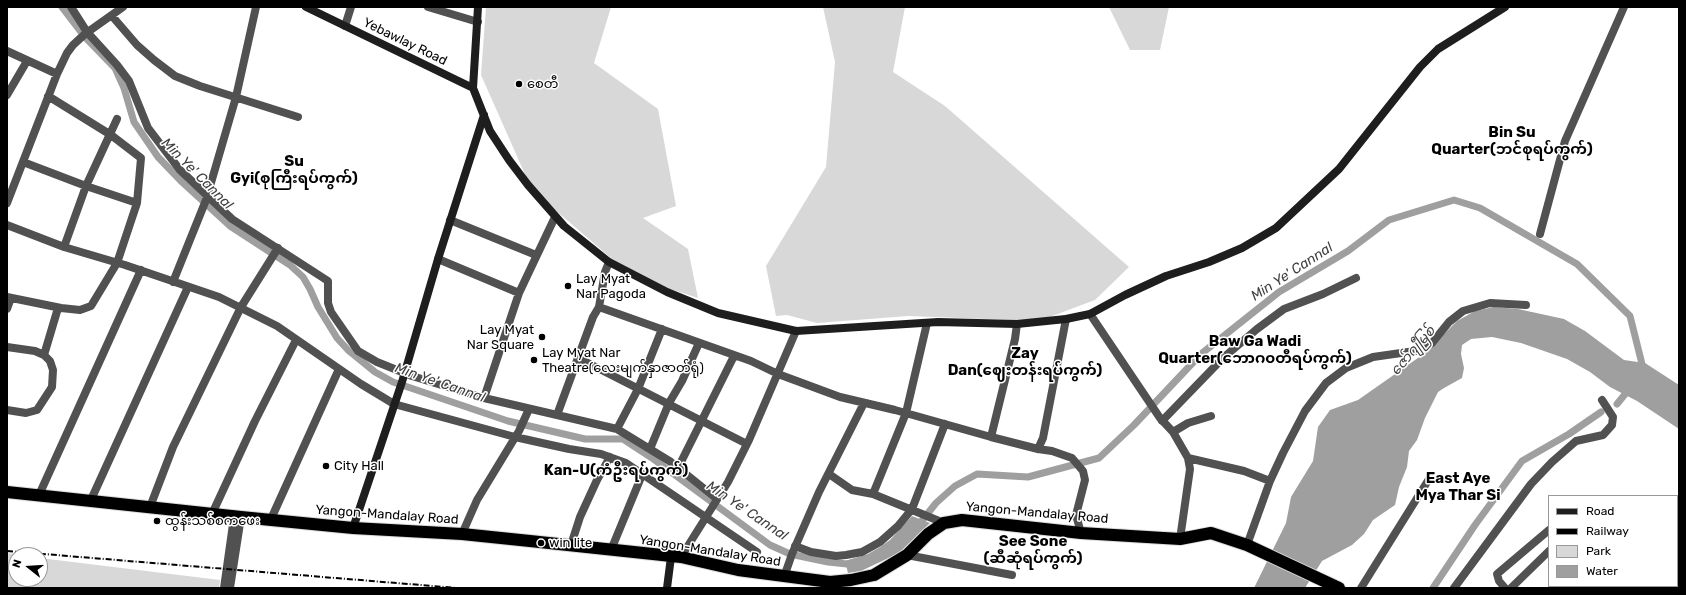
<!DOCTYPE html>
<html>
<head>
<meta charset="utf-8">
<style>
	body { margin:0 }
	#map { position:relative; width:1686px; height:595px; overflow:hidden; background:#fff; font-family:Rubik,sans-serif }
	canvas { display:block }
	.frame { position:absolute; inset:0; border:8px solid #000; pointer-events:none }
	.legend { position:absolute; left:1548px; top:495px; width:130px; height:92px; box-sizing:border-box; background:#fff; border:1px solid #999; margin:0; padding:5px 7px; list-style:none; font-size:12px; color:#000 }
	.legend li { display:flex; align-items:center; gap:8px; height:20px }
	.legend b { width:20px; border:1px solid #999 }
	.north { position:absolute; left:8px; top:547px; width:40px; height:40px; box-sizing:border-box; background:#fff; border:1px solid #999; border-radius:50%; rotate:287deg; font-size:11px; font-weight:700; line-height:16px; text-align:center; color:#000 }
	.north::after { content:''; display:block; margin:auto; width:14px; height:18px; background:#000; clip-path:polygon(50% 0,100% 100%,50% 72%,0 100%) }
</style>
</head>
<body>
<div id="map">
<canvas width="1686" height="595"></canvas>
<div class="frame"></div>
<ul class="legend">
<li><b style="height:5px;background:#1e1e1e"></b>Road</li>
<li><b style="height:5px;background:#000"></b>Railway</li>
<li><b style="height:11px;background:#d8d8d8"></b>Park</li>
<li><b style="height:11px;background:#9f9f9f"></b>Water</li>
</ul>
<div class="north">N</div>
</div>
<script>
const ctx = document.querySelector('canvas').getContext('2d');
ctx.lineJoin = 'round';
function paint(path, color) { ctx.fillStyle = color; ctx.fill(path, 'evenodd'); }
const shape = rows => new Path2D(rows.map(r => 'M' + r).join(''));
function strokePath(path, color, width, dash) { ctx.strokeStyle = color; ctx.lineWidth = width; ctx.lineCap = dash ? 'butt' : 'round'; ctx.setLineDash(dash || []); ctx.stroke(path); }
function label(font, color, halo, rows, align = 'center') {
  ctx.font = font + ' Rubik,"Noto Sans Myanmar",sans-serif'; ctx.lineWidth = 3; ctx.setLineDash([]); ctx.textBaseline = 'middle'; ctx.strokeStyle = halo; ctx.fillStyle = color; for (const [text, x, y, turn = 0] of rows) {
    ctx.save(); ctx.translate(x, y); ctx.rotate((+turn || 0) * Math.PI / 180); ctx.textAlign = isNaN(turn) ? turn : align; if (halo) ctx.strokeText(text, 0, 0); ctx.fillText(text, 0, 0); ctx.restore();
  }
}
const green = shape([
	[486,7,611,7,594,63,658,109,676,206,643,218,688,249,698,298,633,277,532,190,481,75],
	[823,7,905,7,893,72,945,106,1129,267,1095,300,1039,321,908,316,817,323,787,315,776,316,766,266,826,167,835,62],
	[1109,7,1169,7,1160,50,1130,50],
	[7,553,20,555,16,555,16,579,40,579,40,558,220,580,219,588,7,588]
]);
const water = shape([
	[1494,307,1518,309,1564,319,1585,331,1624,360,1645,363,1679,385,1679,429,1637,401,1610,387,1590,372,1567,359,1521,343,1492,337,1471,339,1462,345,1461,354,1464,368,1462,378,1444,388,1438,392,1425,418,1417,440,1409,451,1407,467,1399,487,1395,505,1373,520,1364,534,1352,545,1322,561,1305,588,1254,588,1286,523,1291,497,1313,461,1318,427,1330,410,1358,400,1425,353,1457,321,1475,311],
	[912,516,930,523,899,553,861,571,848,573,845,561,868,554,880,547,890,540]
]);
const canal = shape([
	[62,7,85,37,115,68,124,88,134,122,158,157,182,182,230,226,290,265,303,277,310,289,318,307,337,338,348,350,375,372,393,382,508,421,585,439,623,439,652,458,770,545,790,554,828,562,847,564,854,562],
	[1617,404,1626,393,1628,387],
	[917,527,936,503,955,486,977,474,1028,477,1099,458,1134,425,1201,354,1279,292,1348,251,1389,220,1454,200,1480,208,1577,264,1630,316,1644,372],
	[1433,588,1475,525,1522,461,1569,434,1601,412]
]);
const street = shape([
	[71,7,87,32,117,65,129,81,148,128,180,170,232,219,328,281,328,303,331,312,358,351,377,362,412,376,484,398,557,415,593,317,599,307,605,272,609,262],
	[428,7,478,22],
	[112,16,137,45,154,60,175,76,200,86,298,117],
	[345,26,351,7],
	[7,51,57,74],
	[7,95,27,61],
	[23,162,86,186,137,203],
	[7,203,57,74,67,53,73,45,85,34,123,7],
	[450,220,536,255],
	[7,225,64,247,125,265,219,297,277,326,361,384,394,404,515,437,569,449,601,454,626,463,757,552],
	[1540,234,1565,141,1624,7],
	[64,247,86,186,117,119],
	[438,259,519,293],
	[173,282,206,200,236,97,256,7],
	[7,297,61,308,80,310,91,306,117,263,137,203,141,158,111,135,48,96],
	[599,307,751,361,778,374,840,397,895,410,991,437,1038,449,1052,451,1072,458,1083,471,1085,480,1076,515,1081,533],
	[7,309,11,298],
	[1090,314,1160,418,1173,432,1188,458,1190,469,1180,539],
	[7,347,35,351,44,355,50,361,53,370,52,387,37,410,26,413,7,410],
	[44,355,58,308],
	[578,358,747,444],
	[484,398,519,293,555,217],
	[557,415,617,429,671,462,717,499],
	[1162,421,1223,358,1257,329,1284,309,1323,294,1356,278],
	[617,429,638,389,662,329],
	[1173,432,1188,423,1211,416],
	[991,437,1015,339,1017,324],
	[650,449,669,403,682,381,699,343],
	[1038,449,1043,438,1066,319],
	[1188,458,1244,471,1270,481],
	[678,468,734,356],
	[829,474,852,490,873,494,944,523],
	[873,494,906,413,927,323],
	[39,495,141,270],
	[90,502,188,287],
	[150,507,173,447,241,307,278,248],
	[212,514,255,421,296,340],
	[271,519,339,369],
	[462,534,477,500,519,431,529,409],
	[571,545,580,517,597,480,610,457],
	[1247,545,1270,481,1283,453,1305,411,1326,383,1346,368,1373,357,1422,350,1432,343,1449,322,1463,311,1490,303,1526,305],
	[795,546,811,552,836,556,846,555,862,552,880,542,898,526,912,509,945,424],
	[611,550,642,475],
	[907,555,1012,575],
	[681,557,728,482,749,440,796,331],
	[784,577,792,554,819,492,864,403],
	[224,588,234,517],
	[230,588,241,517],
	[1361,588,1429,479],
	[1454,588,1531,484,1552,462,1576,441,1603,435,1612,425,1613,417,1602,400],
	[1505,588,1499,581,1497,574,1549,530],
	[1511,588,1549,551],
	[1571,588,1572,586],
	[1625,588,1626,586]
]);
const secondary = shape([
	[306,7,473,88],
	[478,7,473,88,490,131,509,160,528,185,564,226,609,262,667,292,718,313,796,331,938,322,1017,324,1066,319,1090,314,1125,295,1166,276,1209,262,1242,248,1276,228,1339,169,1420,67,1438,49,1505,7],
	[353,528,402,382,438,259,484,115],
	[667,588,671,557]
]);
const highway = shape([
	[7,492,241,517,353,528,462,534,530,541,681,557,738,570,830,582,851,580,874,575,907,555,928,534,944,523,962,520,1081,533,1180,539,1211,533,1247,545,1339,588]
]);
const rail = shape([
	[7,551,457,588]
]);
const markers = [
	[519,84,4,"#000"],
	[568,286,4,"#000"],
	[542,337,4,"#000"],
	[534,360,4,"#000"],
	[326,466,4,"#000"],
	[157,521,4,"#000"],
	[541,543,4,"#000"]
];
const streetNames = [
	["Yebawlay Road",405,42,26],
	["Yangon-Mandalay Road",1037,513,5],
	["Yangon-Mandalay Road",387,515,4],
	["Yangon-Mandalay Road",710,551,9]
];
const poiNames = [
	["စေတီ",527,84],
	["Lay Myat",576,279],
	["Nar Pagoda",576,294],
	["Lay Myat",534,330,"right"],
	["Nar Square",534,345,"right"],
	["Lay Myat Nar",542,353],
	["Theatre(လေးမျက်နှာဇာတ်ရုံ)",542,368],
	["City Hall",334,466],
	["ထွန်းသစ်စကဖေး",165,521],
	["win lite",549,543]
];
const waterNames = [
	["Min Ye' Cannal",197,174,45],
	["Min Ye' Cannal",1292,272,-33],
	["ဇော်ဂျီမြစ်",1413,351,-49],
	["Min Ye' Cannal",440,383,19],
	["Min Ye' Cannal",747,511,34]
];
const quarterNames = [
	["Bin Su",1512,133],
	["Quarter(ဘင်စုရပ်ကွက်)",1512,150],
	["Su",294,162],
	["Gyi(စုကြီးရပ်ကွက်)",294,179],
	["Baw Ga Wadi",1255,342],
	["Quarter(ဘောဂ၀တီရပ်ကွက်)",1255,359],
	["Zay",1025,354],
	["Dan(ဈေးတန်းရပ်ကွက်)",1025,371],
	["Kan-U(ကံဦးရပ်ကွက်)",616,471],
	["East Aye",1458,479],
	["Mya Thar Si",1458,496],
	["See Sone",1033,542],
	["(ဆီဆုံရပ်ကွက်)",1033,559]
];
paint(green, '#d8d8d8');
paint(water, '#9f9f9f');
strokePath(canal, '#9f9f9f', 7);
strokePath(highway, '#dbdbdb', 14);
strokePath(street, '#515151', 8);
strokePath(secondary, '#1e1e1e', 8);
strokePath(highway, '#000', 12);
strokePath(rail, '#000', 2, [6, 2, 1, 2]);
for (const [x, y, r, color] of markers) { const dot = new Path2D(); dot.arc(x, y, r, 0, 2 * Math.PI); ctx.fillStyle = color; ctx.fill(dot); strokePath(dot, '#fff', 1.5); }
label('13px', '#000', '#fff', streetNames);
label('13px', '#000', '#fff', poiNames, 'left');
label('italic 14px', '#404040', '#fff', waterNames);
label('bold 15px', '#000', '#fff', quarterNames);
</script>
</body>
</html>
